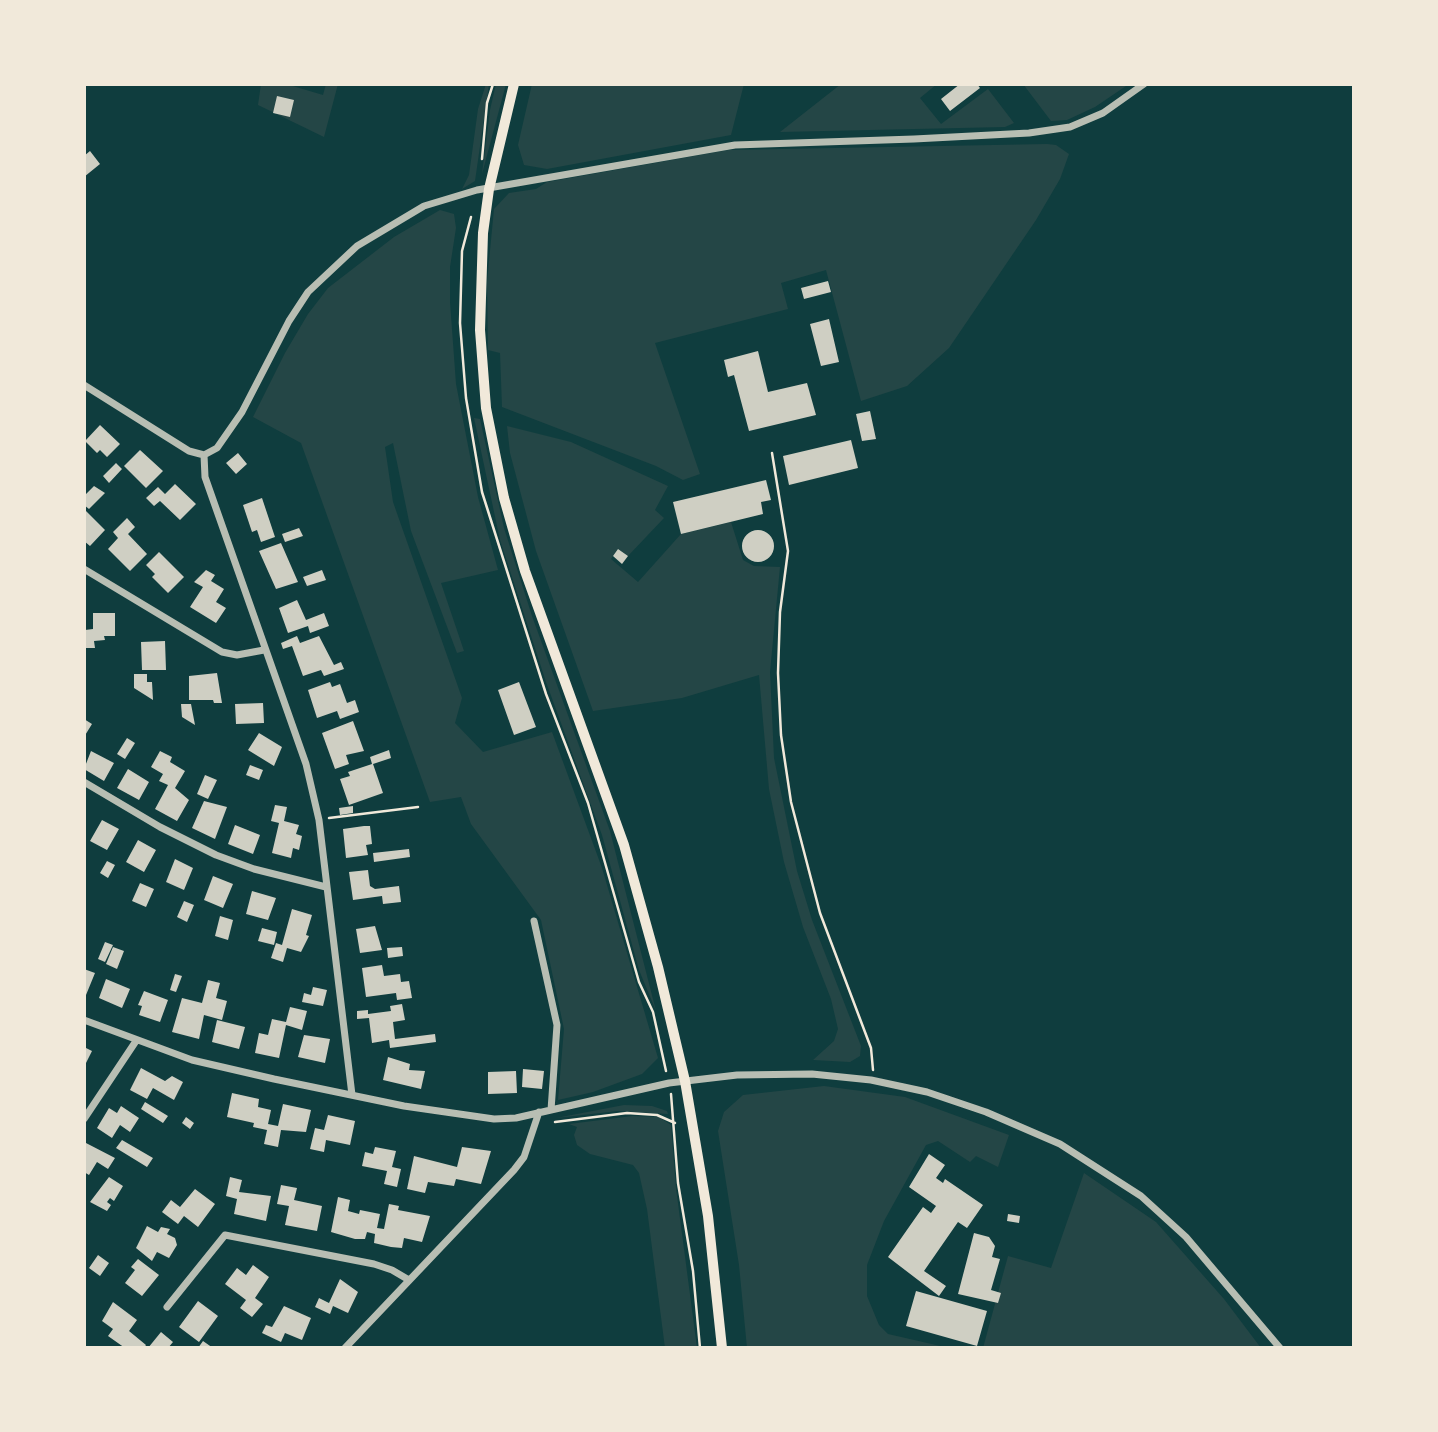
<!DOCTYPE html>
<html>
<head>
<meta charset="utf-8">
<style>
	body { margin:0 }
	#map { position:relative; width:1438px; height:1432px; overflow:hidden; background:#0f3d3e; font-family:Literata,serif }
	canvas { display:block }
	.frame { position:absolute; inset:0; border:86px solid #f1e9da; pointer-events:none }
</style>
</head>
<body>
<div id="map">
<canvas width="1438" height="1432"></canvas>
<div class="frame"></div>
</div>
<script>
const ctx = document.querySelector('canvas').getContext('2d');
ctx.lineJoin = 'round';
function paint(path, color) { ctx.fillStyle = color; ctx.fill(path, 'evenodd'); }
const shape = rows => new Path2D(rows.map(r => 'M' + r).join(''));
function strokePath(path, color, width, dash) { ctx.strokeStyle = color; ctx.lineWidth = width; ctx.lineCap = dash ? 'butt' : 'round'; ctx.setLineDash(dash || []); ctx.stroke(path); }
const green = shape([
	[261,84,286,84,323,95,326,84,338,84,324,137,258,105],
	[486,84,489,84,475,181,462,189,469,175,478,109],
	[496,84,506,84,482,174,490,110],
	[532,84,744,84,731,135,547,169,524,165,518,145],
	[841,84,937,84,920,98,941,124,988,89,1014,123,1005,127,780,132],
	[1023,84,1129,84,1095,107,1067,120,1051,121],
	[1047,144,1056,145,1069,154,1060,179,1036,220,949,348,907,386,861,401,826,270,781,283,788,309,655,343,700,474,683,480,656,466,502,407,500,353,488,350,487,282,494,209,509,193,536,189,547,182,728,150],
	[440,210,454,214,456,228,450,267,450,302,456,384,478,497,498,570,441,583,464,651,457,653,411,531,393,443,385,447,393,502,462,698,455,723,483,752,552,732,602,868,658,1058,642,1074,593,1092,558,1100,564,1029,541,920,471,824,461,797,430,802,301,443,253,417,285,353,308,314,328,288,394,237],
	[474,418,480,419,504,528,532,616,610,831,656,1011,639,970,602,835,546,682,500,540],
	[507,426,571,442,668,486,655,510,664,518,628,556,618,549,611,559,638,582,681,534,731,522,743,560,754,566,780,567,770,672,774,758,797,871,812,920,861,1046,860,1056,850,1062,813,1060,834,1041,838,1029,831,999,803,927,784,862,769,789,759,675,682,698,593,711,536,551,510,453],
	[824,1086,905,1097,1009,1135,998,1167,976,1156,970,1162,938,1141,926,1145,884,1221,867,1265,867,1296,879,1325,888,1334,949,1348,747,1348,739,1265,718,1131,724,1112,743,1095],
	[624,1105,652,1106,667,1111,668,1114,618,1111,556,1118],
	[632,1116,659,1117,671,1125,676,1188,697,1348,665,1348,647,1209,639,1173,633,1165,590,1154,577,1145,574,1135,577,1127,569,1124],
	[1084,1173,1156,1222,1224,1299,1261,1348,983,1348,1008,1256,1051,1268]
]);
const building = shape([
	[960,84,977,84,980,88,950,111,941,99],
	[277,96,294,100,290,117,273,113],
	[90,151,100,164,84,177,84,156],
	[828,281,831,292,804,299,801,288],
	[829,319,839,362,821,366,810,324],
	[758,351,768,392,807,383,816,415,749,431,734,375,728,377,724,360],
	[870,411,876,439,862,441,856,414],
	[100,425,120,444,107,457,100,450,97,453,85,441],
	[851,440,858,468,789,485,783,456],
	[140,450,163,471,146,488,124,466],
	[238,453,247,464,236,474,226,463],
	[116,463,122,469,109,483,103,476],
	[766,480,771,500,761,502,763,514,681,534,673,502],
	[175,484,196,504,180,520,160,501,154,506,146,498,158,487,165,494],
	[94,486,105,493,89,509,84,505,84,496],
	[262,498,275,537,261,542,257,530,252,532,243,505],
	[84,509,105,530,90,546,84,541],
	[127,518,135,527,128,534,147,554,130,571,108,549,118,538,113,532],
	[299,528,303,536,285,542,282,534],
	'742 546a16 16 0 1 1 32 0a16 16 0 1 1-32 0Z',
	[281,543,298,582,276,589,259,551],
	[618,549,628,556,622,564,613,556],
	[159,552,184,577,168,593,152,577,155,574,146,565],
	[206,570,215,575,211,581,224,589,216,602,226,608,216,623,190,607,203,587,194,582],
	[322,570,326,580,307,586,303,577],
	[297,600,306,620,324,613,329,626,310,633,308,626,288,633,279,608],
	[93,613,115,613,115,636,104,636,105,640,94,641,95,648,86,648,85,630,93,629],
	[297,636,300,643,319,636,334,665,341,662,344,669,324,676,321,670,303,676,292,646,283,649,281,643],
	[165,641,166,670,142,670,141,642],
	[217,673,222,703,214,703,213,700,189,700,189,676],
	[134,674,147,674,147,682,152,682,153,700,134,688],
	[330,682,332,687,340,684,347,703,355,700,359,712,340,719,337,711,317,718,308,690],
	[519,682,536,727,514,735,498,690],
	[263,703,264,723,236,724,235,704],
	[181,704,191,704,195,725,182,717],
	[84,719,92,724,84,737],
	[353,721,364,751,346,755,349,764,335,769,322,733],
	[259,733,282,747,274,766,248,750],
	[127,738,135,743,125,759,117,754],
	[389,750,391,758,373,764,383,793,349,805,340,779,350,776,348,772,372,764,370,757],
	[91,751,114,763,104,781,84,769],
	[160,751,172,757,170,762,185,771,175,788,189,800,177,821,155,809,168,785,159,781,163,774,151,767],
	[250,765,263,770,259,780,246,775],
	[128,769,149,782,139,800,117,788],
	[205,775,217,780,208,799,197,794],
	[204,801,227,807,215,839,192,828],
	[275,805,287,807,284,821,299,825,296,834,302,836,299,850,293,848,291,858,272,853,279,823,271,821],
	[353,806,353,813,340,815,339,808],
	[102,820,119,829,107,850,90,841],
	[235,825,260,835,253,854,228,844],
	[364,826,370,826,372,844,366,845,368,855,346,858,343,829],
	[138,840,156,850,144,872,126,862],
	[409,849,410,857,374,862,373,853],
	[175,859,193,868,184,890,166,882],
	[107,861,115,865,108,878,100,873],
	[368,870,370,886,375,889,399,886,401,902,383,904,382,896,353,900,349,872],
	[213,876,233,884,223,908,204,900],
	[140,883,154,889,146,907,132,901],
	[252,891,276,898,268,920,246,914],
	[184,901,194,905,187,922,177,917],
	[292,909,312,915,306,935,309,936,301,952,287,948,283,962,271,958,276,943,282,945],
	[220,916,233,920,228,940,215,936],
	[375,926,382,950,360,953,356,929],
	[262,928,277,932,274,945,258,941],
	[105,942,113,945,105,962,98,959],
	[113,947,124,951,117,969,106,964],
	[402,947,403,956,388,958,387,948],
	[382,965,384,976,400,974,401,982,409,981,412,998,397,1000,396,993,366,997,362,968],
	[84,969,95,973,86,995,84,994],
	[175,974,182,976,176,992,170,990],
	[106,979,130,989,122,1008,99,998],
	[208,980,220,983,216,998,227,1001,222,1020,204,1015,199,1039,172,1032,182,998,202,1003],
	[313,987,327,990,323,1006,302,1002,304,993,311,995],
	[144,991,168,1000,160,1022,139,1015,142,1006,138,1005],
	[402,1004,405,1020,393,1022,395,1039,435,1034,436,1042,390,1048,389,1040,372,1043,369,1018,357,1019,357,1011,368,1010,368,1014,391,1011,390,1006],
	[290,1007,307,1011,302,1030,286,1025,279,1058,255,1053,259,1033,268,1035,272,1019,286,1022],
	[217,1020,245,1027,239,1049,212,1042],
	[304,1035,330,1039,325,1063,298,1057],
	[84,1047,92,1051,84,1067],
	[388,1057,410,1064,409,1070,425,1071,421,1089,383,1080],
	[141,1068,165,1081,172,1076,183,1082,174,1100,153,1088,147,1099,130,1090],
	[523,1069,544,1071,542,1089,522,1087],
	[516,1071,517,1093,488,1094,488,1072],
	[232,1093,259,1099,258,1107,271,1110,268,1124,278,1126,283,1104,311,1110,306,1132,281,1130,278,1147,264,1144,267,1130,253,1127,254,1123,227,1117],
	[145,1102,168,1116,163,1123,141,1109],
	[121,1106,139,1118,130,1132,120,1125,112,1138,97,1128,109,1108,117,1113],
	[328,1115,355,1121,350,1145,326,1140,324,1152,310,1149,315,1128,324,1130],
	[186,1117,194,1123,190,1129,182,1123],
	[122,1140,153,1158,147,1167,116,1148],
	[86,1143,115,1158,108,1169,97,1162,89,1175,84,1172],
	[375,1147,396,1151,392,1167,401,1169,397,1187,384,1184,387,1171,362,1166,365,1152,373,1154],
	[462,1147,491,1151,481,1184,456,1179,454,1186,428,1182,425,1193,407,1189,414,1156,457,1167],
	[929,1154,945,1165,936,1178,943,1183,945,1179,983,1205,967,1228,958,1222,924,1271,946,1286,939,1296,888,1257,923,1207,931,1213,936,1206,909,1187],
	[109,1177,123,1186,114,1201,110,1198,107,1202,111,1205,107,1211,90,1202],
	[230,1177,242,1180,239,1192,271,1196,266,1221,234,1214,237,1199,226,1196],
	[281,1185,297,1188,294,1200,322,1206,317,1231,285,1225,289,1206,277,1204],
	[195,1189,215,1204,198,1227,184,1216,178,1224,162,1212,171,1200,180,1207],
	[338,1197,350,1200,348,1211,359,1214,360,1210,380,1214,377,1228,384,1229,389,1204,399,1206,398,1210,430,1216,422,1242,404,1238,402,1248,391,1247,374,1243,375,1234,367,1232,365,1239,355,1239,331,1232],
	[1008,1214,1020,1216,1019,1223,1007,1221],
	[147,1226,158,1232,161,1227,170,1229,167,1234,175,1238,177,1245,169,1258,157,1252,152,1261,136,1248],
	[974,1233,989,1237,995,1246,992,1257,1000,1259,991,1290,1001,1293,998,1303,958,1294],
	[98,1255,109,1263,100,1276,89,1268],
	[138,1259,159,1275,142,1296,125,1283,135,1270,131,1267],
	[253,1265,269,1277,255,1298,263,1304,252,1317,240,1308,246,1300,225,1284,237,1268,246,1275],
	[340,1279,358,1292,348,1313,333,1306,330,1314,315,1307,319,1298,329,1303],
	[916,1291,987,1311,977,1346,906,1326],
	[198,1301,218,1316,199,1342,179,1327],
	[113,1302,137,1320,129,1331,146,1345,144,1348,125,1348,108,1336,113,1329,102,1321],
	[284,1306,311,1318,302,1340,285,1333,281,1342,262,1333,266,1325,272,1327],
	[161,1332,173,1342,168,1348,148,1348],
	[203,1341,213,1348,198,1348]
]);
const path = shape([
	[482,159,487,103,493,84],
	[471,217,462,251,460,323,466,398,482,492,546,694,588,803,639,982,653,1012,666,1071],
	[772,453,788,551,780,612,778,673,781,735,791,802,820,913,871,1048,873,1070],
	[329,818,418,807],
	[671,1094,678,1183,693,1271,700,1348],
	[555,1122,627,1113,657,1115,675,1123]
]);
const minor = shape([
	[84,385,189,451,204,455],
	[204,455,217,448,242,412,289,321,308,292,357,246,424,206,477,190,735,145,914,139,1029,133,1070,127,1103,113,1144,84],
	[204,455,205,477,306,764,319,820,352,1095],
	[84,569,222,652,237,655,264,650],
	[84,782,160,827,216,855,254,869,326,887],
	[534,921,557,1025,551,1110],
	[84,1020,192,1060,274,1079,404,1106,494,1119,516,1118,669,1083,737,1075,812,1074,871,1080,927,1092,986,1112,1060,1144,1141,1196,1186,1237,1280,1348],
	[84,1119,136,1041],
	[167,1307,225,1235,374,1264,392,1270,409,1280],
	[345,1348,514,1170,524,1157,539,1112]
]);
const secondary = shape([
	[514,84,489,189,483,233,480,330,486,408,504,498,525,571,624,845,658,967,685,1081,708,1216,722,1348]
]);
paint(green, '#244646');
paint(building, '#cfcfc3');
strokePath(path, '#f1e9da', 2.5);
strokePath(minor, '#b8beb3', 7);
strokePath(secondary, '#f1e9da', 10);
</script>
</body>
</html>
